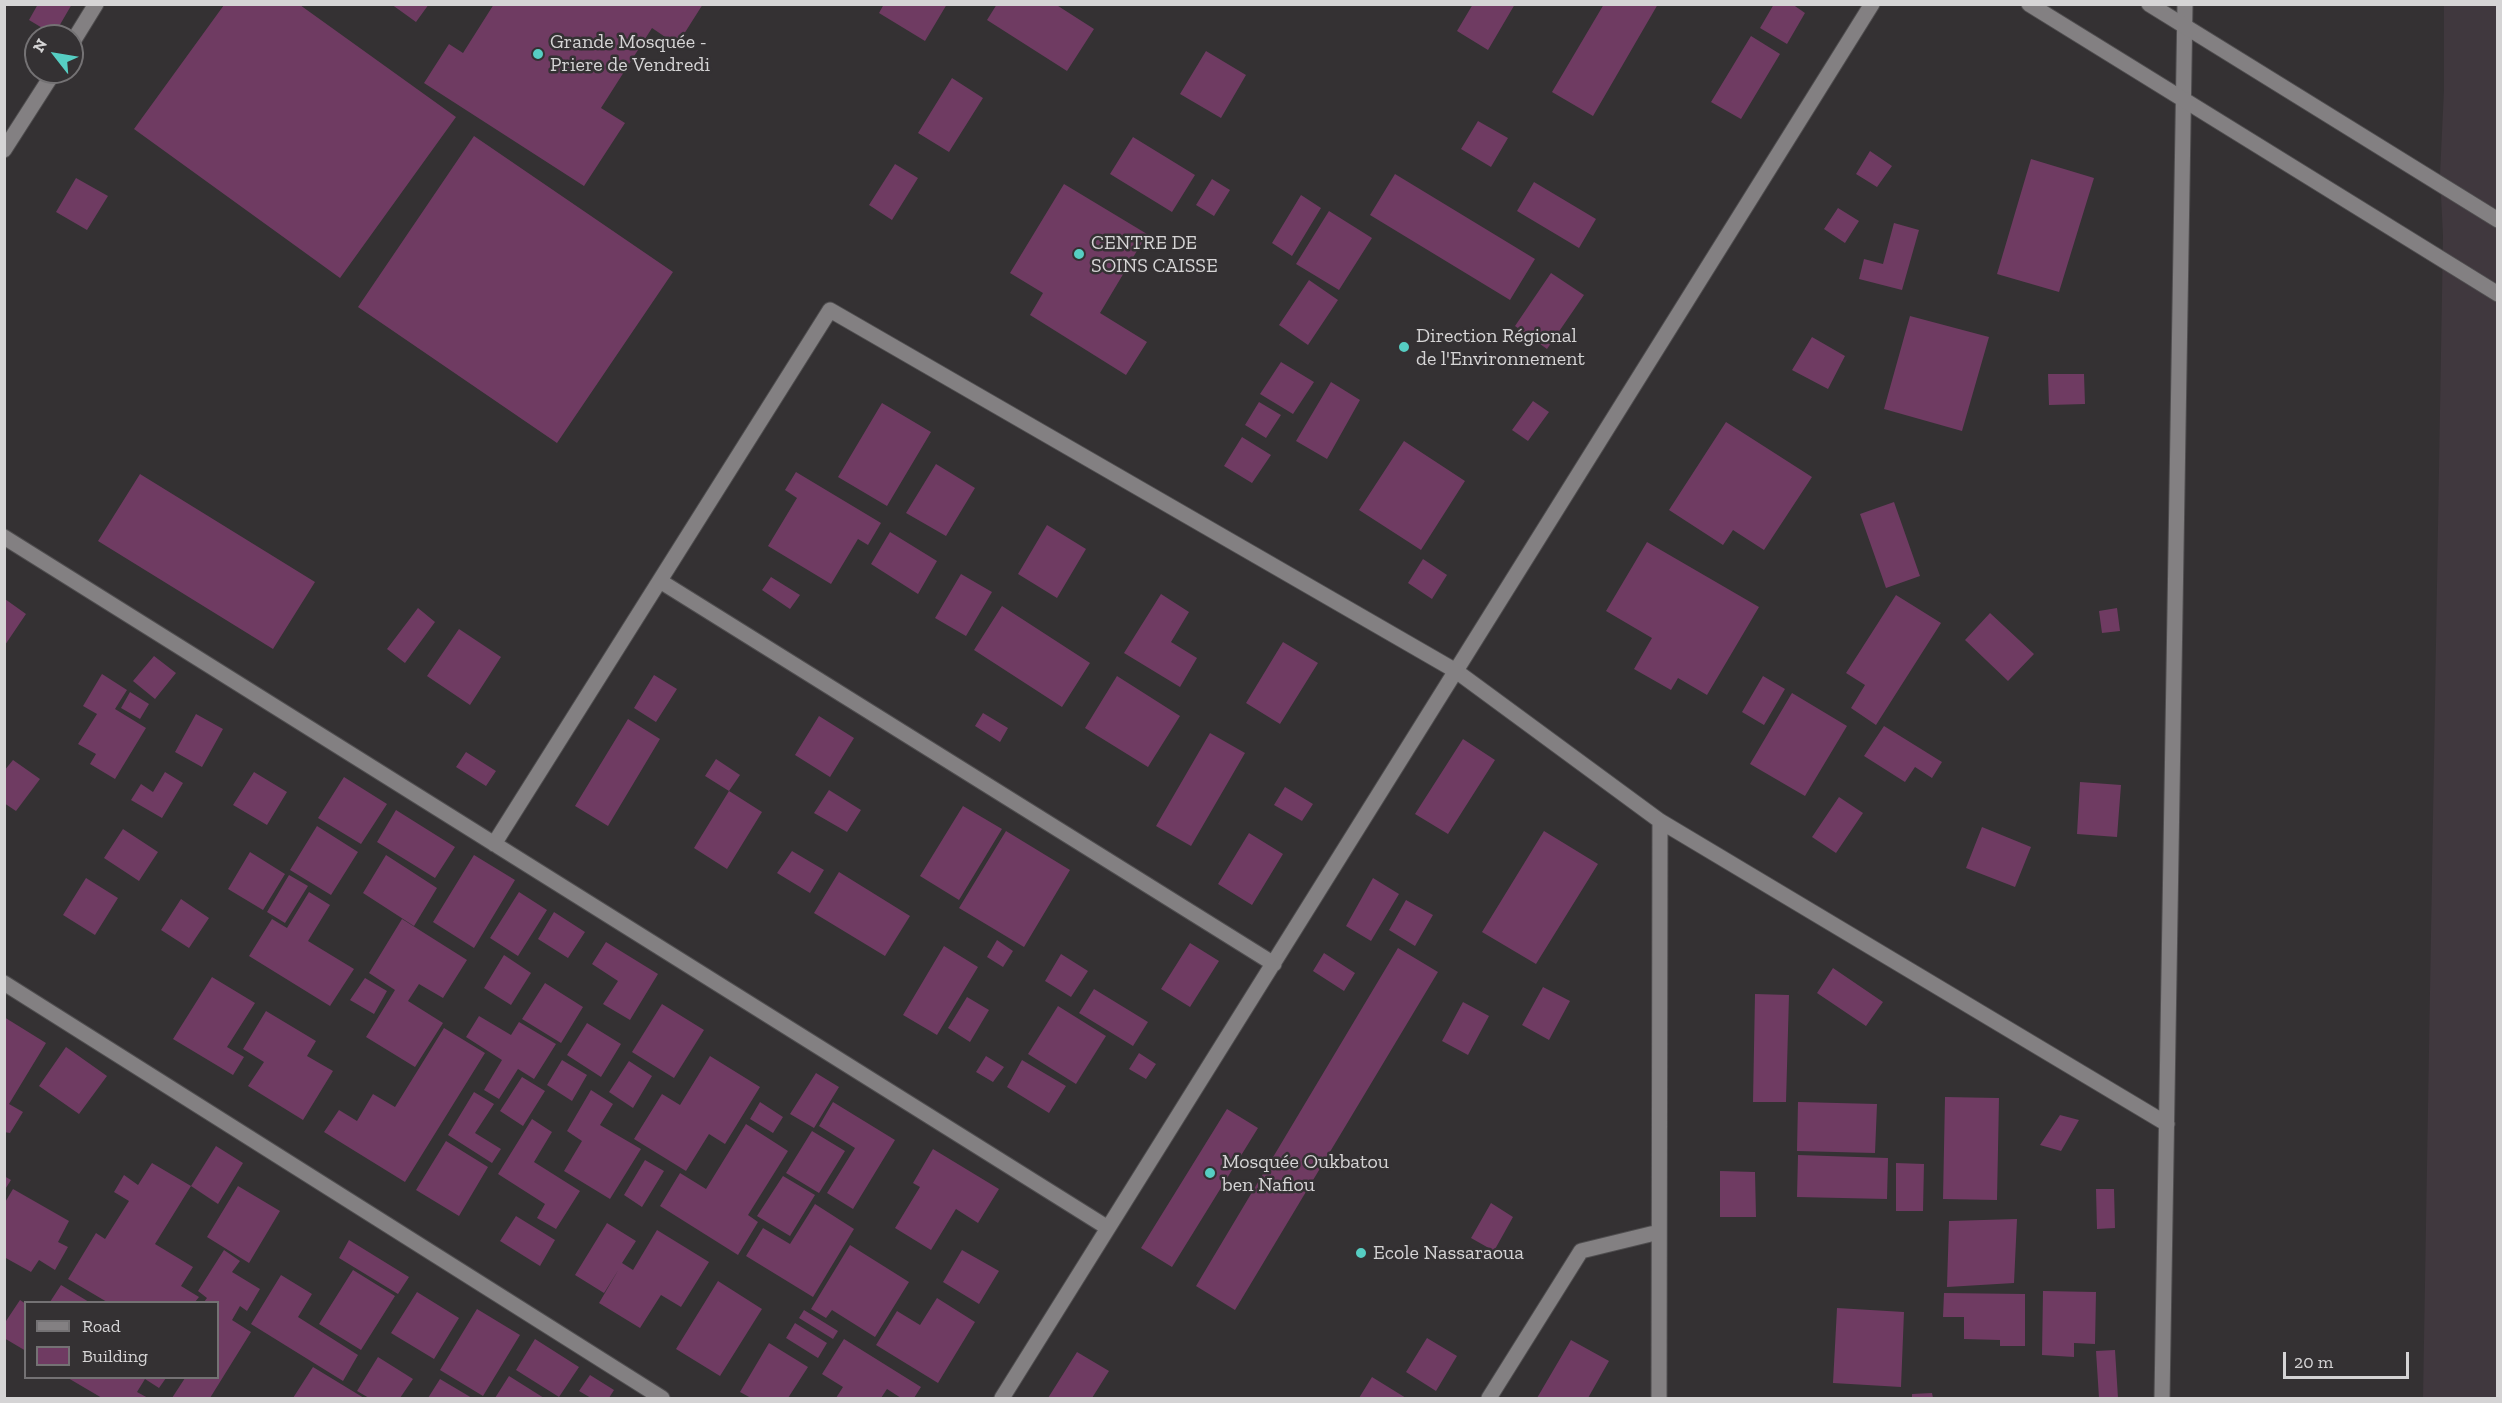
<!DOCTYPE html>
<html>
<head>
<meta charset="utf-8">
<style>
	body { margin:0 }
	#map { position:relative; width:2502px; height:1403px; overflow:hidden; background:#343133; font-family:"Zilla Slab",serif }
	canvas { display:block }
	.frame { position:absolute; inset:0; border:6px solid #d5d4d5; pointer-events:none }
	.legend { position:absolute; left:24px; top:1301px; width:195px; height:78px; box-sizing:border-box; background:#343133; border:2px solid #747274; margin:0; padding:8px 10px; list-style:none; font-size:18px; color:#d5d4d5 }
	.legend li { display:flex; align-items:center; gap:12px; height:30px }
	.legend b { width:30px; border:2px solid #747274 }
	.north { position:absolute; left:24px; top:24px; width:60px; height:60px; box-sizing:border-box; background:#343133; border:2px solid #747274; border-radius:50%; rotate:301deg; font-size:16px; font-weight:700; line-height:24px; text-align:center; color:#d5d4d5 }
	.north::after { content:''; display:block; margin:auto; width:21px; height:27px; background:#56cec3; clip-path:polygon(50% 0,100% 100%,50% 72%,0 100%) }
	.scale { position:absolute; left:2283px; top:1352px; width:126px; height:27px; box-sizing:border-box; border:3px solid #d5d4d5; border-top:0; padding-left:8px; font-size:18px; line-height:21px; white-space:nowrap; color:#d5d4d5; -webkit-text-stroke:4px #343133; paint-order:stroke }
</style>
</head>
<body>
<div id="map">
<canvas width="2502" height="1403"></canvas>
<div class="frame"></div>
<ul class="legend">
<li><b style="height:8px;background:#838082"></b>Road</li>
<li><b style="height:16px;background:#6f3b62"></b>Building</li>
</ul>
<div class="north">N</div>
<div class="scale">20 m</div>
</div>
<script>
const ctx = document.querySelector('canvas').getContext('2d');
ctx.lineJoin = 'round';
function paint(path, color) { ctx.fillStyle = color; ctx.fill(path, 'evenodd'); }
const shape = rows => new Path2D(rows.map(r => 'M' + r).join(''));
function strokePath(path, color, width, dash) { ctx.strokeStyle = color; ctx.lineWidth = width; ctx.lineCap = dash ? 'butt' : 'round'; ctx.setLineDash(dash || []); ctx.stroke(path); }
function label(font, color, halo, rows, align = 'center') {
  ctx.font = font + ' "Zilla Slab",serif'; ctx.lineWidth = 5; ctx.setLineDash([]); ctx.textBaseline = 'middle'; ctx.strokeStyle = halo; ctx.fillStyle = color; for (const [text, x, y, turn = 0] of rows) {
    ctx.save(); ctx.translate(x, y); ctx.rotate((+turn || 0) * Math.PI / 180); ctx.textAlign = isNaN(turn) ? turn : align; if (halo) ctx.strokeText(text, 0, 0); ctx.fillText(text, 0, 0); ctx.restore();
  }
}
const built = shape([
	[2444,5,2497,5,2497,1398,2423,1398,2443,236,2440,175,2444,90]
]);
const building = shape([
	[38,4,72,4,54,35,29,20],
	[391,4,429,4,416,22],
	[494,4,703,4,677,45,652,28,601,108,625,123,584,186,424,83,449,44,463,53],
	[884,4,947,4,925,41,879,13],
	[997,4,1055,4,1094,29,1067,71,987,20],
	[1473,4,1515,4,1488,50,1457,31],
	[1604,4,1658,4,1593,116,1552,92],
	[1774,4,1792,4,1805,13,1787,44,1760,28],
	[224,5,300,5,456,117,340,278,134,129],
	[1751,36,1780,54,1741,119,1711,102],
	[1206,51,1246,75,1221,118,1180,94],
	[952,78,983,98,949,152,918,133],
	[1478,121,1508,138,1491,167,1461,149],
	[474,136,673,272,557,443,358,307],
	[1133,137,1195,175,1172,212,1110,174],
	[1870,151,1892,166,1877,187,1856,174],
	[2031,159,2094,178,2059,292,1997,274],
	[895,164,918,178,892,220,869,205],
	[1395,174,1535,259,1510,300,1370,215],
	[76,178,108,196,87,230,56,212],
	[1212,179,1230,190,1214,216,1196,205],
	[1534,182,1596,219,1579,248,1517,211],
	[1064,184,1147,234,1100,313,1147,342,1126,375,1030,315,1043,293,1010,273],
	[1301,195,1321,208,1292,256,1272,243],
	[1838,208,1859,221,1845,243,1824,229],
	[1329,211,1372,238,1339,290,1296,264],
	[1894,223,1919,230,1902,290,1859,279,1864,259,1883,264],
	[1551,273,1584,295,1547,349,1515,326],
	[1309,280,1338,300,1308,345,1279,325],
	[1910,316,1989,337,1962,431,1884,409],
	[1812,337,1845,356,1828,389,1792,370],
	[1281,362,1314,382,1293,414,1260,394],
	[2048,374,2084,374,2085,404,2049,405],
	[1331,382,1360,400,1327,459,1296,441],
	[1533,401,1549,412,1528,441,1512,430],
	[1259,402,1281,415,1266,438,1245,425],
	[882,403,931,432,887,506,838,477],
	[1726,422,1812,477,1764,550,1733,530,1723,545,1669,510],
	[1242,437,1271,455,1252,483,1224,466],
	[1404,441,1465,481,1421,550,1359,510],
	[936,464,975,488,946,536,906,513],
	[796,472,881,523,868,545,858,539,831,584,768,546,797,498,785,490],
	[140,474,315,582,273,649,98,541],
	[1894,502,1920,576,1886,588,1860,514],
	[1047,525,1086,549,1057,598,1018,574],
	[890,532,937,561,918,594,871,564],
	[1647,542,1759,607,1707,695,1678,678,1671,690,1634,669,1652,638,1606,611],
	[1423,559,1447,575,1432,599,1408,583],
	[961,574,992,592,966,636,935,618],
	[771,577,800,595,790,609,762,590],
	[1161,594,1189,612,1171,642,1197,658,1180,687,1124,653],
	[1896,595,1941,623,1876,725,1851,708,1865,685,1846,673],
	[5,599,26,614,5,645],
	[1002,606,1090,663,1062,707,974,650],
	[418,608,435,622,405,663,387,649],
	[2117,608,2120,631,2102,633,2099,611],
	[1990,613,2034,654,2008,681,1965,640],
	[459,629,501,657,470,705,427,676],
	[1283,642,1318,663,1280,724,1246,703],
	[154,656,176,673,155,699,133,681],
	[102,674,127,690,115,709,146,728,115,779,90,764,96,754,78,744,97,714,83,706],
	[654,675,677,689,656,722,634,708],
	[1117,676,1180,716,1148,767,1085,728],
	[1763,676,1785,689,1764,725,1742,712],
	[130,692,149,704,140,719,121,708],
	[1792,693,1847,726,1805,796,1750,764],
	[983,713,1008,728,1000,742,975,726],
	[196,714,223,729,202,767,175,752],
	[819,716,854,738,830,777,795,755],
	[628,719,660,739,608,826,575,806],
	[1884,726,1942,762,1932,778,1915,767,1905,782,1864,756],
	[1210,733,1245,753,1191,846,1156,826],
	[1463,739,1495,760,1448,834,1415,814],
	[466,752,496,771,486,786,456,767],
	[716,759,740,775,729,791,762,812,727,869,694,848,729,791,705,776],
	[13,760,40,779,16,811,4,803,4,771],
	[165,772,183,783,162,818,131,800,141,784,153,792],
	[254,772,287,792,267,825,233,805],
	[344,777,387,804,361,844,318,818],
	[2080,782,2121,785,2117,837,2077,834],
	[1285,787,1313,804,1302,821,1274,805],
	[829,790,861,810,847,832,814,813],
	[1839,797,1863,813,1836,853,1812,837],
	[963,806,1002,829,959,900,920,876],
	[396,810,455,847,435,878,377,842],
	[317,826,358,852,331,895,290,870],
	[1982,827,2031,847,2015,887,1966,868],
	[123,829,158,852,139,881,104,858],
	[1006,831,1070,870,1024,947,959,908],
	[1544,831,1598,864,1536,964,1482,932],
	[1249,833,1283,854,1252,905,1218,884],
	[792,851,824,870,810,893,777,873],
	[250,852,285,874,263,910,228,889],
	[386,855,437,888,414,926,363,893],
	[474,855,515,880,474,948,433,922],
	[839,872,910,916,885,956,814,913],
	[289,875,308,886,285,923,267,912],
	[86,878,118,898,95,935,63,915],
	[1373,878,1399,894,1371,941,1346,926],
	[309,892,330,905,308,941,354,969,330,1006,249,956,272,919,287,928],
	[519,892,547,910,518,956,490,938],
	[181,899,209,918,189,948,161,930],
	[1406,900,1433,915,1415,946,1389,930],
	[554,912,585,932,568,958,538,939],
	[402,919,467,960,443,998,419,984,408,1001,443,1023,415,1067,366,1037,395,990,369,973],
	[997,940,1013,951,1003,967,987,957],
	[606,942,658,974,630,1020,603,1004,618,981,592,964],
	[1190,943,1219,961,1190,1007,1161,989],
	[944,946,978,967,937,1035,903,1015],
	[1398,948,1438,972,1235,1310,1196,1286],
	[1324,953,1355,973,1344,991,1313,971],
	[1061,954,1088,971,1071,997,1045,981],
	[504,955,531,973,511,1005,484,988],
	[1833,968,1883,1002,1866,1026,1817,993],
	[212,977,255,1003,227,1047,244,1057,233,1075,173,1039],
	[365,978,387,991,374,1014,350,1000],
	[545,983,583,1007,561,1043,522,1019],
	[1543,987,1570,1001,1549,1040,1522,1025],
	[1094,989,1148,1022,1133,1046,1079,1013],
	[1755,994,1789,995,1786,1102,1753,1102],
	[967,997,989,1010,970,1042,948,1028],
	[1463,1002,1489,1016,1468,1055,1442,1041],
	[662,1004,704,1030,674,1078,632,1052],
	[1058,1006,1106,1036,1076,1084,1028,1054],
	[266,1011,316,1041,307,1056,333,1071,303,1120,248,1086,264,1062,243,1049],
	[479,1016,511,1035,519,1022,556,1044,534,1079,518,1069,499,1099,484,1090,502,1060,466,1037],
	[4,1017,46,1043,9,1104,23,1112,10,1133,4,1132],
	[587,1023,621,1044,601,1077,567,1055],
	[444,1028,485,1053,405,1182,324,1132,339,1110,357,1121,373,1094,395,1107],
	[66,1047,107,1076,79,1114,39,1086],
	[1139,1053,1156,1064,1146,1079,1129,1069],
	[710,1056,760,1087,725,1144,709,1134,686,1171,634,1139,662,1094,680,1105],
	[986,1056,1004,1067,993,1082,976,1072],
	[562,1060,587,1075,572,1101,547,1085],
	[1022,1060,1066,1086,1049,1113,1007,1087],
	[629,1061,652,1076,633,1108,609,1092],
	[816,1073,839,1087,814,1128,790,1114],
	[522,1077,545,1091,523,1126,500,1111],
	[591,1090,613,1104,600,1125,641,1149,610,1199,564,1171,582,1141,567,1131],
	[474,1092,494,1104,475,1133,501,1149,492,1163,448,1135],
	[1945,1097,1999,1098,1997,1200,1943,1199],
	[760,1102,783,1117,773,1133,750,1119],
	[833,1102,895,1140,853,1209,827,1193,855,1148,819,1126],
	[1798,1102,1877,1104,1875,1153,1797,1151],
	[1227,1109,1258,1128,1172,1267,1141,1248],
	[2060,1115,2079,1120,2061,1151,2040,1145],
	[532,1119,552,1132,534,1162,580,1191,556,1229,537,1218,545,1204,498,1174],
	[746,1124,788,1151,748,1215,758,1222,738,1255,660,1206,680,1173,706,1189],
	[812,1131,845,1151,819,1193,786,1173],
	[446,1141,488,1167,459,1216,416,1190],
	[216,1146,243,1163,218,1204,191,1186],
	[933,1149,999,1189,978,1223,956,1209,931,1250,895,1228,920,1187,913,1183],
	[1798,1155,1888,1158,1887,1199,1797,1197],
	[645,1160,664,1171,642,1207,624,1195],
	[152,1163,191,1186,155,1244,193,1267,181,1286,199,1297,195,1302,107,1302,68,1279,96,1233,105,1239,129,1201,114,1192,124,1175,138,1185],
	[1896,1163,1924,1164,1923,1211,1896,1211],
	[1720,1171,1755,1172,1756,1217,1720,1217],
	[4,1176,11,1180,4,1191],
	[783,1176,815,1195,790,1236,757,1216],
	[238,1186,280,1211,249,1263,207,1237],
	[13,1189,69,1221,58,1242,68,1247,55,1270,39,1260,31,1272,4,1257,4,1204],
	[2096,1189,2114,1189,2115,1228,2097,1229],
	[1491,1203,1513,1217,1494,1251,1471,1238],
	[815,1204,854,1229,813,1297,746,1256,763,1228,790,1244],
	[516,1216,555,1240,540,1266,500,1241],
	[2017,1219,2014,1283,1947,1287,1949,1221],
	[607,1223,636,1241,622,1263,633,1270,657,1230,709,1262,681,1307,661,1295,640,1328,599,1303,619,1269,604,1293,575,1275],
	[349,1240,409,1277,398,1294,339,1258],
	[850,1245,909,1282,875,1337,832,1310,826,1318,811,1309],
	[224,1250,240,1261,232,1272,260,1289,247,1311,240,1306,232,1320,251,1332,210,1398,172,1398,185,1378,218,1378,218,1302,204,1302,207,1298,198,1291],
	[962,1250,999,1271,979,1304,943,1282],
	[353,1270,395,1296,361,1350,319,1324],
	[281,1275,312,1294,298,1317,358,1355,343,1381,251,1324],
	[718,1281,762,1309,720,1376,676,1349],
	[61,1285,89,1302,50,1302],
	[2043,1291,2096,1292,2095,1344,2074,1343,2074,1357,2042,1355],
	[417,1292,459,1318,434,1359,391,1333],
	[1944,1293,2025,1294,2025,1346,2000,1346,2000,1340,1964,1339,1964,1317,1943,1317],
	[937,1298,975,1322,938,1383,876,1345,897,1311,920,1325],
	[20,1300,26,1304,26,1351,4,1338,4,1324],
	[1837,1308,1904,1312,1901,1387,1833,1383],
	[477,1309,520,1335,483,1396,440,1370],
	[804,1310,838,1331,833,1339,799,1318],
	[795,1323,827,1343,818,1358,786,1338],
	[1427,1338,1457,1356,1436,1391,1406,1372],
	[535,1339,579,1367,559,1397,516,1370],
	[844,1339,921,1387,914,1398,901,1398,887,1389,881,1398,836,1398,843,1387,822,1374],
	[1571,1340,1609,1361,1588,1398,1537,1398],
	[769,1343,808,1367,788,1398,751,1398,740,1392],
	[2115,1350,2118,1398,2099,1398,2096,1351],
	[1077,1352,1109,1371,1092,1398,1048,1398],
	[378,1357,413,1379,400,1398,369,1398,357,1391],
	[313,1367,364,1398,293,1398],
	[590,1375,614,1390,609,1398,591,1398,579,1391],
	[509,1376,544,1398,495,1398],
	[1372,1377,1406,1398,1359,1398],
	[68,1378,166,1378,159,1388,145,1379,137,1392,148,1398,102,1398],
	[440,1379,472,1398,428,1398],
	[1932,1393,1933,1398,1912,1398,1912,1394]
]);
const minor = shape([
	[72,43,96,4],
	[4,150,54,72],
	[4,537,1108,1228],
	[660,581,1274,964],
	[494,844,830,310,1456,671,1660,821,2167,1124],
	[4,983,662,1398],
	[1002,1398,1872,4],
	[1489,1398,1581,1251,1659,1232],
	[1659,1398,1660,821],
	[2162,1398,2185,4]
]);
const tertiary = shape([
	[2029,4,2498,294],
	[2149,4,2498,220]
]);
const markers = [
	[538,54,6,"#56cec3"],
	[1079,254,6,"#56cec3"],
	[1404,347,6,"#56cec3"],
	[1210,1173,6,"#56cec3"],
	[1361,1253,6,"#56cec3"]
];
const poiNames = [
	["Grande Mosquée -",550,42],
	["Priere de Vendredi",550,65],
	["CENTRE DE",1091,243],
	["SOINS CAISSE",1091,266],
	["Direction Régional",1416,336],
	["de l'Environnement",1416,359],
	["Mosquée Oukbatou",1222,1162],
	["ben Nafiou",1222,1185],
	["Ecole Nassaraoua",1373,1253]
];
paint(built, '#40383e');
paint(building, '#6f3b62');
strokePath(minor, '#4f4d4f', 17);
strokePath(tertiary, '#4f4d4f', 17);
strokePath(minor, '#838082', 15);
strokePath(tertiary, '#838082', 15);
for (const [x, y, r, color] of markers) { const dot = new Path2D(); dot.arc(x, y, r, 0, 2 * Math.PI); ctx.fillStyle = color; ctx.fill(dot); strokePath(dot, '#343133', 2); }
label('20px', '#d5d4d5', '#343133', poiNames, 'left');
</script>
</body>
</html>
